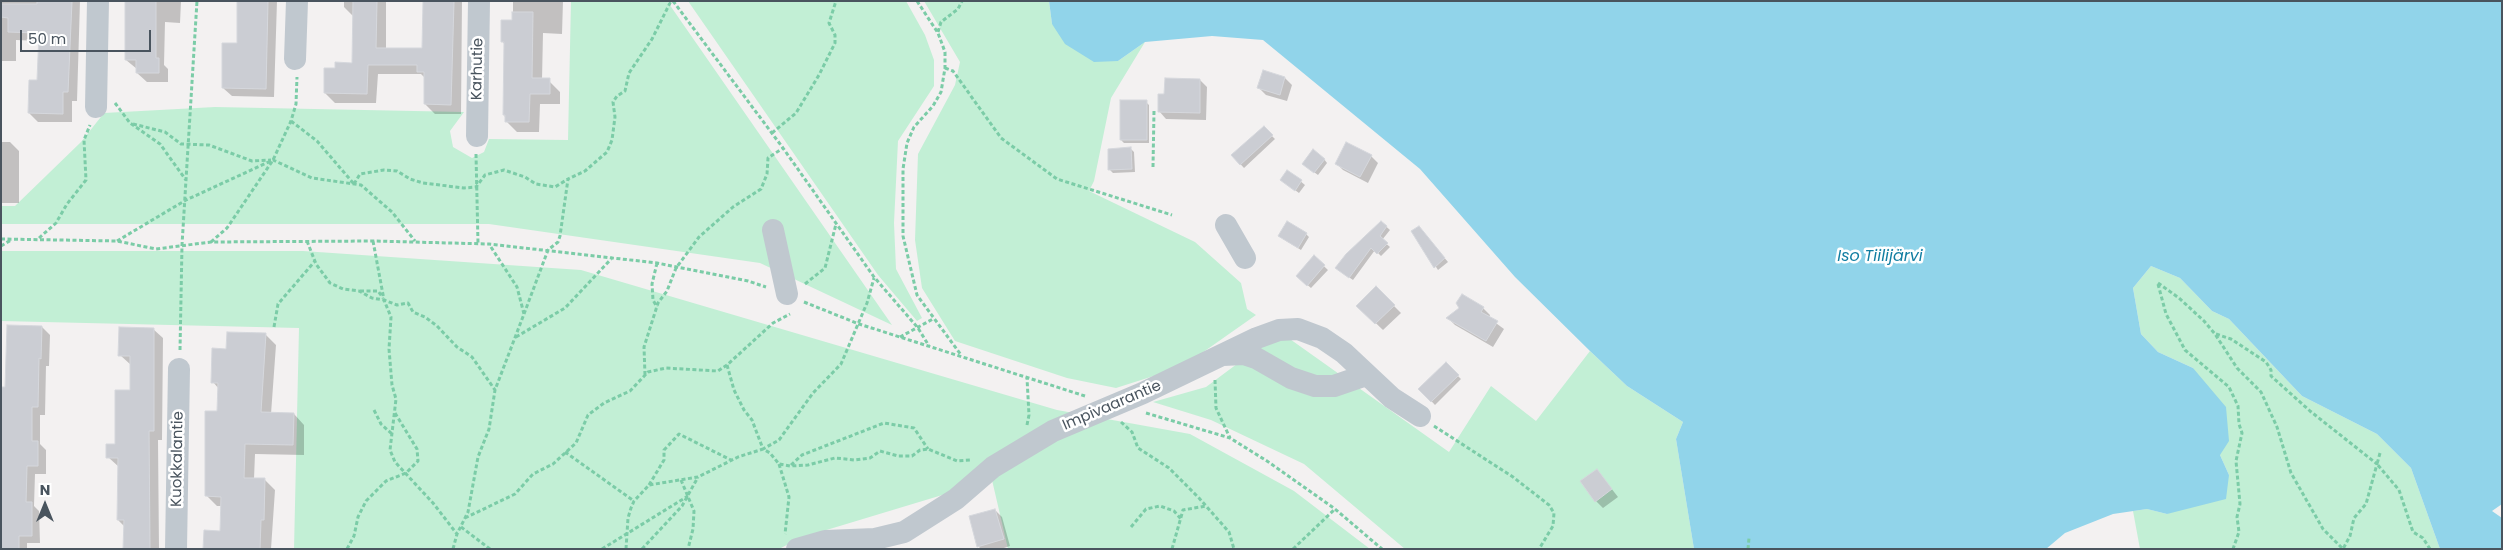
<!DOCTYPE html>
<html>
<head>
<meta charset="utf-8">
<style>
	body { margin:0 }
	#map { position:relative; width:2503px; height:550px; overflow:hidden; background:#f3f1f1; font-family:Poppins,sans-serif }
	canvas { display:block }
	.frame { position:absolute; inset:0; border:2px solid #49545e; pointer-events:none }
	.north { position:absolute; left:20px; top:480px; width:50px; height:50px; -webkit-text-stroke:4px #fff; paint-order:stroke; rotate:0deg; font-size:14px; font-weight:700; line-height:20px; text-align:center; color:#49545e }
	.north::after { content:''; display:block; margin:auto; width:18px; height:22px; background:#49545e; clip-path:polygon(50% 0,100% 100%,50% 72%,0 100%) }
	.scale { position:absolute; left:20px; top:30px; width:131px; height:22px; box-sizing:border-box; border:2px solid #49545e; border-top:0; padding-left:6px; font-size:15px; line-height:18px; white-space:nowrap; color:#49545e; -webkit-text-stroke:4px #fff; paint-order:stroke }
</style>
</head>
<body>
<div id="map">
<canvas width="2503" height="550"></canvas>
<div class="frame"></div>
<div class="north">N</div>
<div class="scale">50 m</div>
</div>
<script>
const ctx = document.querySelector('canvas').getContext('2d');
ctx.lineJoin = 'round';
function paint(path, color) { ctx.fillStyle = color; ctx.fill(path, 'evenodd'); }
const shape = rows => new Path2D(rows.map(r => 'M' + r).join(''));
function strokePath(path, color, width, dash) { ctx.strokeStyle = color; ctx.lineWidth = width; ctx.lineCap = dash ? 'butt' : 'round'; ctx.setLineDash(dash || []); ctx.stroke(path); }
function label(font, color, halo, rows, align = 'center') {
  ctx.font = font + ' Poppins,sans-serif'; ctx.lineWidth = 5; ctx.setLineDash([]); ctx.textBaseline = 'middle'; ctx.strokeStyle = halo; ctx.fillStyle = color; for (const [text, x, y, turn = 0] of rows) {
    ctx.save(); ctx.translate(x, y); ctx.rotate((+turn || 0) * Math.PI / 180); ctx.textAlign = isNaN(turn) ? turn : align; if (halo) ctx.strokeText(text, 0, 0); ctx.fillText(text, 0, 0); ctx.restore();
  }
}
const green = shape([
	[571,1,667,1,892,325,760,263,489,224,1,224,1,206,15,206,81,142,104,113,215,107,464,112,450,131,453,147,472,158,484,152,489,139,568,140],
	[688,1,906,1,925,35,934,60,934,86,898,141,894,223,896,269,922,318,917,321,878,275],
	[924,1,1049,1,1052,24,1118,61,1145,42,1111,98,1094,181,1089,191,1195,242,1241,283,1247,309,1256,315,1182,367,1116,388,1067,378,955,341,922,288,915,240,918,154,955,85,960,62],
	[1,251,303,251,581,270,1057,410,1190,434,1294,491,1370,549,1008,549,992,480,800,538,779,549,294,549,299,328,1,321],
	[2151,266,2180,278,2212,311,2229,319,2302,396,2377,434,2411,468,2440,549,2140,549,2133,511,2147,509,2167,514,2229,475,2220,455,2193,368,2158,352,2141,334,2133,288],
	[1280,332,1449,452,1491,386,1536,421,1590,351,1627,386,1683,422,1676,439,1694,549,1405,549,1304,464,1211,420,1153,402,1206,387]
]);
const water = shape([
	[1049,1,2502,1,2502,504,2492,511,2502,518,2502,549,2440,549,2411,468,2377,434,2302,396,2229,319,2212,311,2180,278,2151,266,2133,288,2141,334,2158,352,2193,368,2226,407,2229,441,2220,455,2229,475,2226,499,2167,514,2147,509,2113,514,2065,533,2046,549,1694,549,1676,439,1683,422,1627,386,1590,351,1515,277,1420,169,1263,40,1212,36,1145,42,1118,61,1094,62,1065,44,1052,24]
]);
const shadow = shape([
	[1,1,80,1,77,101,72,101,72,122,38,122,29,113,38,81,40,41,16,40,16,61,1,61],
	[127,1,181,1,180,23,165,22,164,65,168,69,168,82,147,82,137,73,137,69,126,60],
	[239,1,277,1,274,97,232,96,223,88,238,45],
	[344,1,386,1,386,50,424,49,423,1,462,1,461,114,435,114,425,104,425,78,421,74,378,74,376,103,335,103,325,93,336,70,353,64,354,17,344,7],
	[513,1,563,1,562,34,543,33,542,80,549,81,560,92,560,104,540,104,539,132,517,132,506,121,504,114,505,45,502,41,513,21],
	[1285,78,1292,85,1287,101,1266,95,1259,88],
	[1200,80,1207,87,1206,120,1166,119,1159,111,1165,96],
	[1146,102,1149,105,1149,143,1124,143,1121,140],
	[1264,128,1275,139,1244,168,1232,155],
	[1,142,10,142,19,151,19,203,1,203],
	[1131,149,1134,152,1135,172,1113,173,1110,170,1109,150],
	[1371,156,1378,163,1368,183,1343,170,1336,163],
	[1324,159,1327,163,1318,175,1307,167],
	[1288,171,1305,185,1299,193,1281,180],
	[1381,222,1390,230,1382,240,1390,247,1381,256,1375,250,1353,280,1340,271],
	[1413,231,1422,231,1448,262,1438,270],
	[1306,234,1309,237,1301,250,1283,239],
	[1314,257,1328,270,1311,288,1297,276],
	[1376,288,1401,313,1383,330,1358,306],
	[1483,308,1490,315,1489,318,1504,329,1493,347,1455,325,1448,318],
	[42,327,50,335,49,366,46,366,45,415,40,415,40,444,46,450,46,474,35,474,34,506,39,511,40,543,27,543,27,549,1,549,6,388],
	[153,329,163,338,162,440,158,440,159,549,124,549,125,527,118,520,119,467,108,457,116,445,131,392,131,365,120,355],
	[265,334,276,345,271,414,294,414,304,425,304,455,255,454,254,479,265,480,275,490,271,549,205,549,221,532,222,506,217,506,207,496,218,413,219,389,213,382,228,350],
	[1446,364,1461,379,1435,405,1420,389],
	[1597,470,1618,497,1603,508,1596,501],
	[995,510,1002,517,1010,546,1001,549,981,549,978,546]
]);
const building = shape([
	[37,1,72,1,68,92,63,92,63,114,28,113,29,80,37,80,39,33,8,32,8,18,1,17,1,4,37,4,37,1],
	[125,1,156,1,156,58,159,58,159,73,136,73,136,60,125,60,125,1],
	[237,1,268,1,266,89,222,88,222,43,237,43,237,1],
	[353,1,377,1,376,48,422,48,423,1,454,1,451,105,424,104,424,72,417,72,417,65,368,65,367,94,324,93,324,68,335,68,335,62,352,63,353,1],
	[512,12,533,12,532,78,550,78,550,94,530,94,529,122,505,122,505,115,503,115,504,42,501,42,501,20,512,20,512,12],
	[1263,70,1285,77,1280,95,1257,88,1263,70],
	[1165,78,1200,79,1200,113,1158,112,1158,94,1164,94,1165,78],
	[1120,100,1147,100,1147,140,1120,140,1120,100],
	[1264,126,1273,135,1240,165,1231,155,1264,126],
	[1346,142,1372,155,1360,177,1335,164,1346,142],
	[1131,147,1132,169,1108,170,1108,149,1131,147],
	[1313,149,1325,159,1314,173,1302,164,1313,149],
	[1287,170,1302,180,1295,191,1280,180,1287,170],
	[1287,221,1307,233,1298,248,1278,236,1287,221],
	[1381,221,1387,226,1380,236,1388,243,1377,254,1371,248,1349,278,1335,268,1346,254,1381,221],
	[1419,226,1445,258,1434,268,1411,231,1419,226],
	[1314,255,1325,265,1307,286,1296,276,1314,255],
	[1376,286,1395,305,1375,324,1356,306,1376,286],
	[1462,294,1484,307,1481,312,1498,321,1486,341,1446,318,1459,308,1456,303,1462,294],
	[7,325,42,326,41,359,39,358,38,407,32,407,32,441,38,441,38,466,27,466,26,502,32,502,32,536,19,536,19,549,1,549,1,387,5,387,7,325],
	[119,327,154,328,154,431,149,431,150,549,123,549,124,520,117,520,118,458,106,458,106,444,115,444,115,390,130,390,130,356,118,356,119,327],
	[227,332,266,333,261,412,294,413,293,445,245,444,244,478,265,478,264,520,261,520,260,549,203,549,204,530,220,531,221,497,205,496,205,411,217,411,218,383,211,383,212,348,226,349,227,332],
	[1446,362,1459,375,1431,402,1418,389,1446,362],
	[1597,469,1612,489,1595,502,1580,481,1597,469],
	[995,509,1004,539,977,547,969,516,995,509]
]);
const path = shape([
	[673,1,783,148,874,277,918,328,929,346],
	[917,1,938,33,945,52,945,68,941,92,933,106,914,127,907,143,903,169,903,236,917,295,961,355],
	[938,32,941,22,958,9,962,1],
	[945,68,953,71,1001,138,1057,179,1172,215],
	[115,103,130,123,160,144,186,180],
	[291,121,317,141,354,184],
	[133,124,165,132,181,144,209,145,252,161,271,160],
	[772,133,796,113,819,75,835,43,835,35,829,23,836,1],
	[476,154,478,243],
	[1153,167,1154,111],
	[354,184,360,174,384,170,397,171,410,179,423,183,464,188,476,187,485,175,504,170,525,177,536,184,555,187,568,179],
	[39,238,56,223,67,204,86,180,84,140,90,125],
	[1,239,117,241,156,249,211,242,373,241,489,244,657,263,748,281,766,287],
	[117,241,186,200,273,160,312,178,361,185,392,212,415,241],
	[307,241,316,264,330,283,343,289,359,291,372,298,384,300,391,317,389,349,392,385,396,399,390,450,395,462,433,503,457,534],
	[373,241,384,300,397,305,408,303,413,312,425,317,437,326,457,347,472,357,495,390],
	[211,242,227,228,273,160,291,121,296,104,297,77],
	[1,246,11,240],
	[657,263,652,284,653,300,657,307],
	[2158,283,2179,298,2204,321,2215,334,2237,368,2261,392,2277,427,2291,473,2323,529,2343,549],
	[805,284,825,268,836,224],
	[2158,284,2166,314,2185,350,2229,387,2238,406,2239,424,2242,433,2236,461,2240,504,2237,517,2239,532,2233,549],
	[360,291,378,291,383,298],
	[804,302,859,324,1085,396],
	[524,314,548,250,558,242,560,236,568,179,585,171,607,152,612,140,615,117,613,102,617,96,625,91,629,73,652,39,671,1],
	[274,327,278,304,315,261],
	[2216,334,2231,339,2266,362,2271,370,2271,376,2310,411,2377,464,2366,504,2354,518,2350,536,2343,549],
	[516,337,565,308,613,257],
	[900,337,933,319],
	[180,350,182,245,197,1],
	[727,365,734,390,744,410,752,420,763,449,779,440,813,393,841,364,867,303,874,278],
	[645,375,644,347,658,303,667,291,676,268,699,237,733,207,761,189,767,174,768,158,783,148],
	[1215,380,1216,408,1230,438],
	[374,410,381,424,392,434],
	[1146,413,1230,438,1267,461,1335,509,1382,549],
	[1121,422,1132,432,1138,448,1169,468,1199,498,1229,532,1234,549],
	[1027,425,1029,415,1027,378],
	[1434,426,1513,477,1549,505,1554,513,1553,526,1539,549],
	[565,452,634,501],
	[2380,453,2377,464,2399,490,2413,532,2423,538,2430,549],
	[779,464,789,497,785,534],
	[791,465,802,455,884,423,914,428,928,449],
	[681,480,694,511,693,529,688,549],
	[649,485,664,460,664,450,679,434,731,460],
	[465,518,515,494,533,474,553,464,576,443,588,415,604,403,630,391,648,372,666,368,718,371,727,365,773,323,790,314],
	[461,527,490,549],
	[1131,527,1146,509,1160,506,1174,511,1182,520],
	[347,549,354,536,358,517,366,501,386,481,406,473,418,461,417,449,395,413],
	[453,549,457,534,468,512,478,457,489,429,495,390,524,314,517,287,489,244],
	[602,549,688,496],
	[626,549,628,518,631,508,634,501,649,485,698,477,738,457,763,449,770,453,779,464,790,466,808,465,835,458,855,460,870,458,880,451,898,456,912,456,920,450,928,449,957,461,971,460],
	[642,549,682,506,698,477],
	[1172,549,1183,510,1206,506],
	[1293,549,1335,509],
	[1748,549,1749,538]
]);
const minor = shape([
	[295,59,297,1],
	[96,107,98,1],
	[477,136,479,1],
	[1226,225,1245,258],
	[773,230,787,294],
	[1223,355,1244,354,1256,358,1291,378,1315,386,1334,386,1366,375],
	[176,549,179,369],
	[797,549,825,541,875,539,904,532,956,499,993,467,1053,431,1143,393,1257,338,1279,330,1298,329,1322,338,1344,353,1392,398,1420,416]
]);
const streetNames = [
	["Karhutie",478,69,-89],
	["Impivaarantie",1112,406,-23],
	["Kuokkalantie",178,459,-89]
];
const waterNames = [
	["Iso Tiilijärvi",1880,257]
];
paint(green, '#c2efd5');
paint(water, '#91d4ea');
paint(shadow, '#0003');
paint(building, '#cbcdd3');
strokePath(building, '#d5d7dc', 1);
strokePath(path, '#7bcca7', 3, [4, 2.5]);
strokePath(minor, '#c0c8cf', 22);
label('15px', '#49545e', '#fff', streetNames);
label('italic 16px', '#117ea2', '#fff', waterNames);
</script>
</body>
</html>
